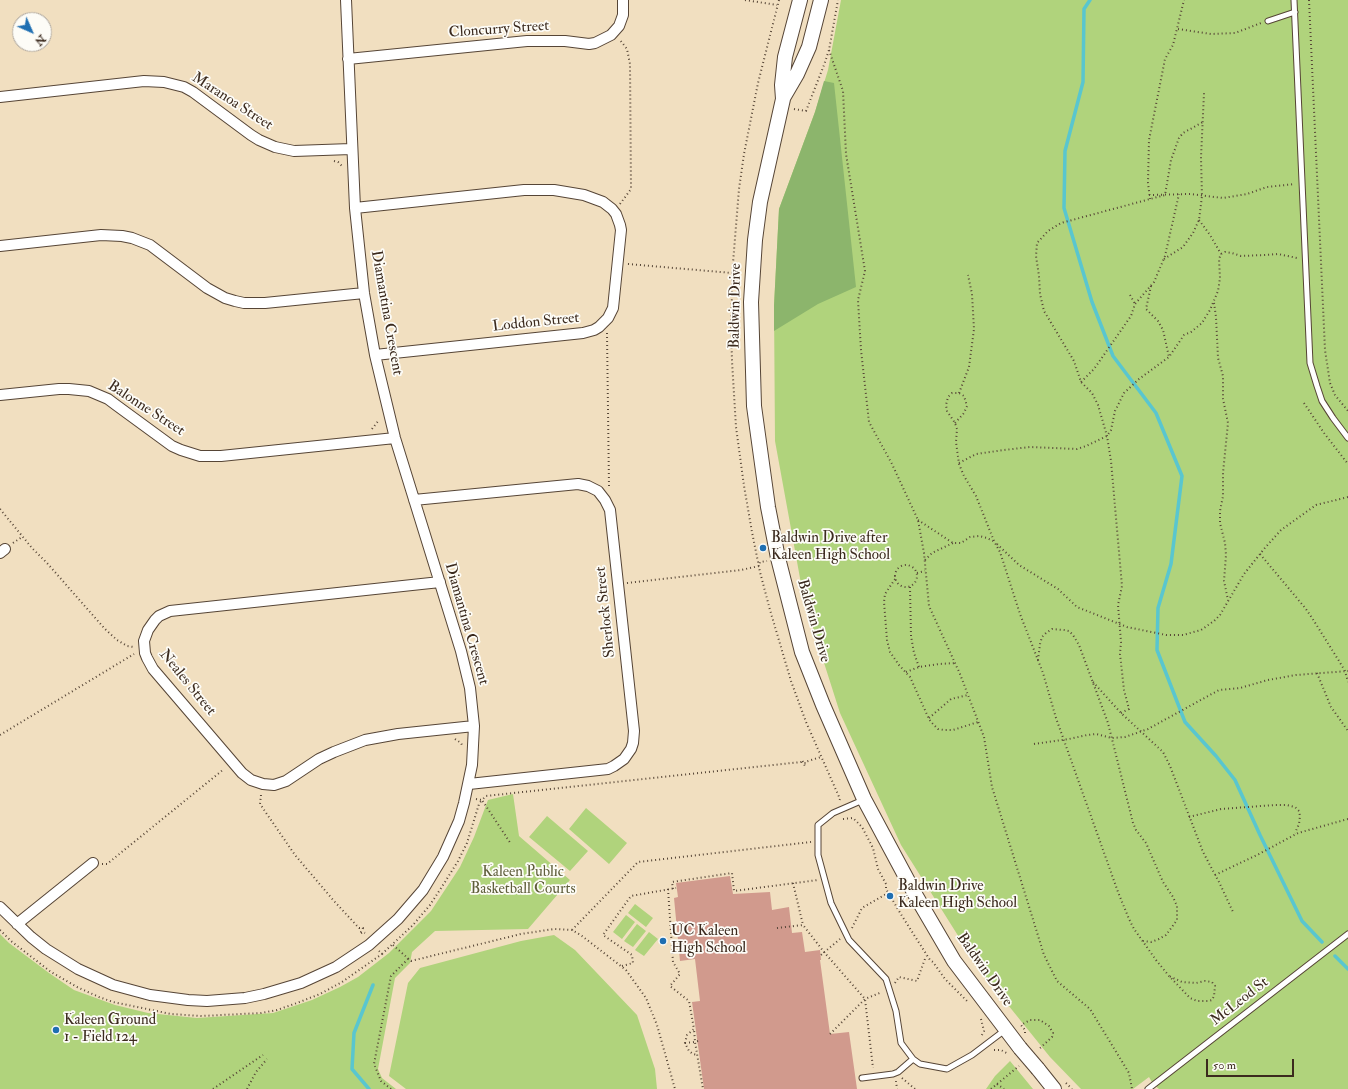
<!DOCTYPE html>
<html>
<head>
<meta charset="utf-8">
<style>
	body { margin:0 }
	#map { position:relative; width:1348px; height:1089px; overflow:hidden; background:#f1dfc0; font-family:"IM FELL Double Pica",serif }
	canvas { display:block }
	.north { position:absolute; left:12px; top:12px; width:40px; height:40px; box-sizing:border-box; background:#fdfcf7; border:1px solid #afa8a0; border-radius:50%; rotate:135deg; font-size:11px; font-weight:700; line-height:16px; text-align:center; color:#3b2a1e }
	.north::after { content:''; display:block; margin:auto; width:14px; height:18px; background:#1f6fb2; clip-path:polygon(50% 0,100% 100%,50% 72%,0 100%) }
	.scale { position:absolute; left:1206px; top:1059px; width:88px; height:18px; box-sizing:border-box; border:2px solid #3b2a1e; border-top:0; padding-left:5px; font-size:12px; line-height:14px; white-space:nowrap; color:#3b2a1e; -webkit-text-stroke:3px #fdfcf7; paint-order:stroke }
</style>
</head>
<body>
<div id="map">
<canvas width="1348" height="1089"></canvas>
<div class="north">N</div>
<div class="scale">50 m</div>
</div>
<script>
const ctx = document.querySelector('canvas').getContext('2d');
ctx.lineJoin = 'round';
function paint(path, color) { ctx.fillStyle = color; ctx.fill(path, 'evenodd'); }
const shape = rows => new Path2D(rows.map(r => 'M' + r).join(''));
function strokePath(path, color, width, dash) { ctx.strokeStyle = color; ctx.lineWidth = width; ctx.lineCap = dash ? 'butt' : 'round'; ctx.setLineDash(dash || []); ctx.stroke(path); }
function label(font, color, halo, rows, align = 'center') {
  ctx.font = font + ' "IM FELL Double Pica",serif'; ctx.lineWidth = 3.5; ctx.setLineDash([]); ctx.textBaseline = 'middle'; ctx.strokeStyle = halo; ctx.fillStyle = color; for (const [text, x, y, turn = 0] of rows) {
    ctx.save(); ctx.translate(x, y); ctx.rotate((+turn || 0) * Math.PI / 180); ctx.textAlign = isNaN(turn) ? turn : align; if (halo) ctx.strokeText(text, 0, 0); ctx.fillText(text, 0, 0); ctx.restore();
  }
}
const green = shape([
	[841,0,1348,0,1348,1089,1159,1089,1153,1084,1149,1077,1133,1089,1081,1089,1050,1057,979,969,901,845,840,713,804,600,775,441,774,306,779,209,815,112,828,70],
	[513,794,519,836,570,880,528,929,435,931,412,952,410,963,395,978,378,1069,382,1078,396,1089,0,1089,0,934,9,943,49,973,74,990,115,1005,148,1013,197,1018,273,1013,312,1000,340,987,358,977,389,953,431,911,460,867,474,837,488,800],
	[586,808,627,843,609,864,569,829],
	[547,816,588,851,570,871,529,837],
	[635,904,653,918,646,927,628,913],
	[626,915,635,922,622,939,613,932],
	[637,924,646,931,633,947,624,941],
	[649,932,658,939,644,956,635,950],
	[554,935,575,950,637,1015,655,1069,657,1089,406,1089,389,1076,408,983,420,968,521,941],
	[1010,1061,1033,1089,986,1089,995,1076]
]);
const forest = shape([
	[824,81,834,83,856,287,818,304,774,331,774,306,779,209,815,112]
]);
const stream = shape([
	[1090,0,1084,9,1083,82,1065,151,1064,208,1092,302,1113,356,1156,413,1182,476,1171,564,1158,608,1157,650,1185,722,1216,756,1235,780,1260,835,1302,921,1322,942],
	[1335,956,1348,969],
	[369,1089,352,1069,354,1033,373,985]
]);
const building = shape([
	[730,876,733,894,770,892,772,910,789,907,792,933,802,932,805,952,820,950,821,960,820,960,830,1034,849,1032,857,1089,704,1089,692,1002,700,1001,695,959,680,961,674,898,678,897,676,883]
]);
const path = shape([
	[745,0,777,5],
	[779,0,758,83,744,154,739,189,733,263,731,326,732,361,736,427,744,486,752,532,760,572,770,610,791,681,806,722,840,799,839,802],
	[1309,0,1325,350,1330,383,1335,395,1348,411],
	[1178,29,1211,34,1235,33,1261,23],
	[829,50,843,91,846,154,865,271,858,300,861,350,869,422,892,464,918,520,924,553,929,606,960,674,984,737,992,787,1044,955,1057,981,1090,1009,1129,1073,1132,1089],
	[794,109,806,111,824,65,829,50,838,0],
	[334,161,338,162,342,166],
	[1149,195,1190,194,1223,198,1247,194,1267,187,1295,184],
	[1150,199,1148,183,1149,140,1165,59,1173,45,1184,0],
	[620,204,631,189,630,64,627,49,620,40],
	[1199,220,1210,235,1221,254],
	[1164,259,1183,247,1193,233,1199,220,1202,196,1201,157,1204,93],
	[628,264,732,273],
	[1151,286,1146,309,1158,321,1163,330,1169,357],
	[1130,295,1135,304],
	[1214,303,1216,317,1218,358,1223,376,1223,399,1228,423,1223,473,1223,496,1220,511,1220,523,1225,543,1226,555,1224,581,1228,600],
	[607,333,609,487],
	[1081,382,1094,369,1131,316,1135,304,1154,282,1165,256,1179,194],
	[959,393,969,367,974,329,972,294,968,275],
	[1304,403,1324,433,1348,464],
	[955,423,964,413,967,406,964,396,959,393,952,393,948,397,946,405,947,411,955,423,957,429,956,442,959,464,964,476,976,496,994,541,1000,552,1020,614,1043,673,1056,718,1118,892,1129,919,1134,929,1156,960,1169,976,1171,978,1190,998,1197,1001,1208,1001,1212,1000,1214,996,1215,986,1212,982,1205,981,1196,983,1182,982,1169,976],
	[372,429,379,420],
	[959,463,976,454,1004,450,1030,447,1077,449,1086,446,1107,436,1111,430,1115,411,1124,393,1139,379,1169,357,1184,335,1191,332,1202,323,1210,310,1218,291,1220,278,1219,259,1221,254,1225,252,1232,253,1241,256,1264,255,1278,254,1297,258],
	[0,509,32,548,47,563,105,629,117,640,127,646,134,647],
	[918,520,953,543,961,543,970,537,979,536,987,538,993,541],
	[13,543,22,537],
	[997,544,1019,565,1058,589,1077,607,1127,627,1166,635,1183,635,1201,630,1214,621,1220,615,1244,574,1264,549,1281,530,1316,505,1348,497],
	[1260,554,1306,609,1314,621,1339,661,1345,671,1348,682],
	[925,560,932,553,953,543],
	'895 576a11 11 0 1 1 22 0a11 11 0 1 1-22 0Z',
	[917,573,925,571],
	[895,579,885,594,884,602,887,640,890,652,899,665,910,677,929,719,932,723,938,729,944,730,953,730,978,722],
	[627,583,741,570,759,566,760,562,767,561],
	[910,587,911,636,914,653,919,667],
	[1038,660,1040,644,1042,637,1046,633,1052,629,1064,630,1069,631,1073,635,1079,645,1108,723,1133,823,1136,830,1146,843,1163,882,1173,897,1177,906,1177,920,1166,935,1159,939,1151,942,1143,941],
	[906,672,919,667,939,664,956,663],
	[1317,673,1331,707,1348,731],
	[1093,682,1121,713,1163,752,1170,766,1203,852,1220,884,1233,912],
	[1121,713,1129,709,1124,690,1120,654,1121,642,1118,605,1122,586,1111,461,1107,436,1098,405,1092,393,1081,382,1074,361,1044,311,1040,294,1039,276,1036,256,1037,243,1048,231,1061,223,1165,195,1171,160,1179,138,1183,133,1203,122],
	[929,718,951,699,968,695],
	[0,735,134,654],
	[455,739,461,743,462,745],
	[1034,744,1069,739,1087,735,1096,734,1112,738,1125,737,1148,729,1219,690,1240,688,1268,680,1296,675,1348,671],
	[261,795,260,804,295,855,334,901,359,928,363,928,360,934,363,932,365,933],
	[476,799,482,800,486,796,801,762,802,760,805,766,805,762,821,757],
	[1189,817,1221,809,1275,805,1287,805,1295,807,1299,811,1300,816,1299,824,1295,833],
	[843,819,853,818,862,827,873,848,878,869,886,884,886,889,902,916,930,960,933,962,945,979,967,1001],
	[102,864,107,864,224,769],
	[1215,875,1259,854,1298,833,1348,819],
	[793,883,803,925],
	[668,889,673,962,680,974,670,986,689,1001,694,1029,687,1035,685,1043,689,1051,693,1054,698,1055],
	[673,889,672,882,732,873,734,891,818,880],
	[777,928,803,925,824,952,865,999,873,1068],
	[852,928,862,908,888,893],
	[0,930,11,941,51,972,77,987,99,997,113,1002,171,1014,202,1016,261,1013,277,1010,297,1003,320,994,342,982,382,954,379,951],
	[572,930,638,862,811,842],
	[393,945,411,961,521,934,554,929,572,930,582,936,626,970,646,998,657,1025,675,1089],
	[382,954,413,925,430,905,445,882,458,861,467,843,479,804,482,800,511,844],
	[821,955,840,939],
	[622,966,633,963,632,955,603,935,631,896,676,888],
	[895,983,899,977,917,981,926,956],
	[981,1019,984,1031,981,1037],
	[1025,1033,1025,1030,1021,1025,1030,1020,1040,1020,1049,1026,1053,1033,1052,1037,1038,1050],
	[830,1034,865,999,882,992],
	[698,1041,695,1042,703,1089],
	[685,1043,695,1042,694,1029],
	[994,1050,1001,1050,1008,1054],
	[902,1078,915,1089],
	[896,1081,897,1089],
	[1066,1083,1072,1089],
	[997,1084,1004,1089],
	[213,1089,263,1055],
	[247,1089,256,1072,267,1059],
	[391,1089,381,1081,374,1064,391,976,409,958],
	[991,1089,1019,1066]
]);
const lane = shape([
	[1294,0,1310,363,1317,386,1322,401,1333,418,1348,438],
	[1268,21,1295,12],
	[863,800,833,813,818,825,818,855,831,903,849,940,886,979,896,1011,901,1043,913,1059,920,1064,947,1069,972,1055,1005,1030],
	[862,1078,893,1074,898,1072,913,1059],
	[1148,1089,1348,934]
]);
const street = shape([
	[348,59,527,41,565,41,589,44,595,43,611,35,619,26,623,15,623,0],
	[0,97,144,81,164,82,184,87,193,92,251,135,259,140,275,147,294,151,351,149],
	[355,208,524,190,554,190,584,195,603,202,612,209,616,214,620,225,621,230,613,308,608,318,599,327,594,330,583,333,375,355],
	[0,246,101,235,122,236,132,238,150,245,207,288,225,298,235,301,244,303,265,303,364,293],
	[0,395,59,389,69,389,89,391,108,399,116,405,172,446,181,450,200,456,221,456,395,438],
	[414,500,578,484,588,486,598,491,605,500,610,510,634,731,633,743,631,749,624,759,614,766,608,769,469,784],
	[0,553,5,549],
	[440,582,170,611,159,616,155,620,148,630,144,641,145,653,147,658,153,669,242,773,251,780,263,784,274,785,286,781,319,759,334,752,365,740,398,734,474,726],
	[0,907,31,937,46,949,78,969,113,985,150,995,188,1000,207,1001,245,998,264,994,301,983,336,967,369,945,398,919,423,890,443,857,459,821,464,803,472,765,474,726,470,688,461,651,395,438,375,355,364,293,355,208,346,0],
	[17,924,93,863]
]);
const secondary = shape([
	[800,0,785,57,782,85,783,99,760,202,755,240,751,302,754,406,768,507,778,558,802,652,823,705,864,799,916,896,954,961,1020,1048],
	[783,98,797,74,809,47,821,0],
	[1038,1069,1054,1089]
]);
const secondaryBridge = shape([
	[1020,1048,1038,1069]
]);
const markers = [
	[763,548,4,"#1f6fb2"],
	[890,896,4,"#1f6fb2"],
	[663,941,4,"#1f6fb2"],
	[56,1030,4,"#1f6fb2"]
];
const streetNames = [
	["Cloncurry Street",499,30,-4],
	["Maranoa Street",232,102,33],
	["Baldwin Drive",736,306,-89],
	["Diamantina Crescent",386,313,80],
	["Loddon Street",536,323,-6],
	["Balonne Street",146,409,33],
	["Sherlock Street",606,612,-96],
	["Baldwin Drive",813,621,74],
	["Diamantina Crescent",466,624,74],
	["Neales Street",187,683,51],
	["Baldwin Drive",984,970,55],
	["McLeod St",1240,1002,-38]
];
const poiNames = [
	["Baldwin Drive after",771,539],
	["Kaleen High School",771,556],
	["Baldwin Drive",898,887],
	["Kaleen High School",898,904],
	["UC Kaleen",671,932],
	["High School",671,949],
	["Kaleen Ground",64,1021],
	["1 - Field 124",64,1038]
];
const parkNames = [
	["Kaleen Public",523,873],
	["Basketball Courts",523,890]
];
paint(green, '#b0d37c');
paint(forest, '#8cb56c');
strokePath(stream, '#59c6cf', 3.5);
paint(building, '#d19a8d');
strokePath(lane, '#564536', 7);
strokePath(street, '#564536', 12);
strokePath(secondary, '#564536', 16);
strokePath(path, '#564536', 2, [1, 3]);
strokePath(lane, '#fff', 5);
strokePath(street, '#fff', 10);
strokePath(secondary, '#fff', 14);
strokePath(secondaryBridge, '#564536', 16, []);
strokePath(secondaryBridge, '#fff', 14);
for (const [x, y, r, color] of markers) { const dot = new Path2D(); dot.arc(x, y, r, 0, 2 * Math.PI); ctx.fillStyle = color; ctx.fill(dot); strokePath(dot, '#fdfcf7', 1.5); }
label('15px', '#3b2a1e', '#fdfcf7', streetNames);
label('15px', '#3b2a1e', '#fdfcf7', poiNames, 'left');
label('15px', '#5e5d3a', '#fdfcf7', parkNames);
</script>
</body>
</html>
